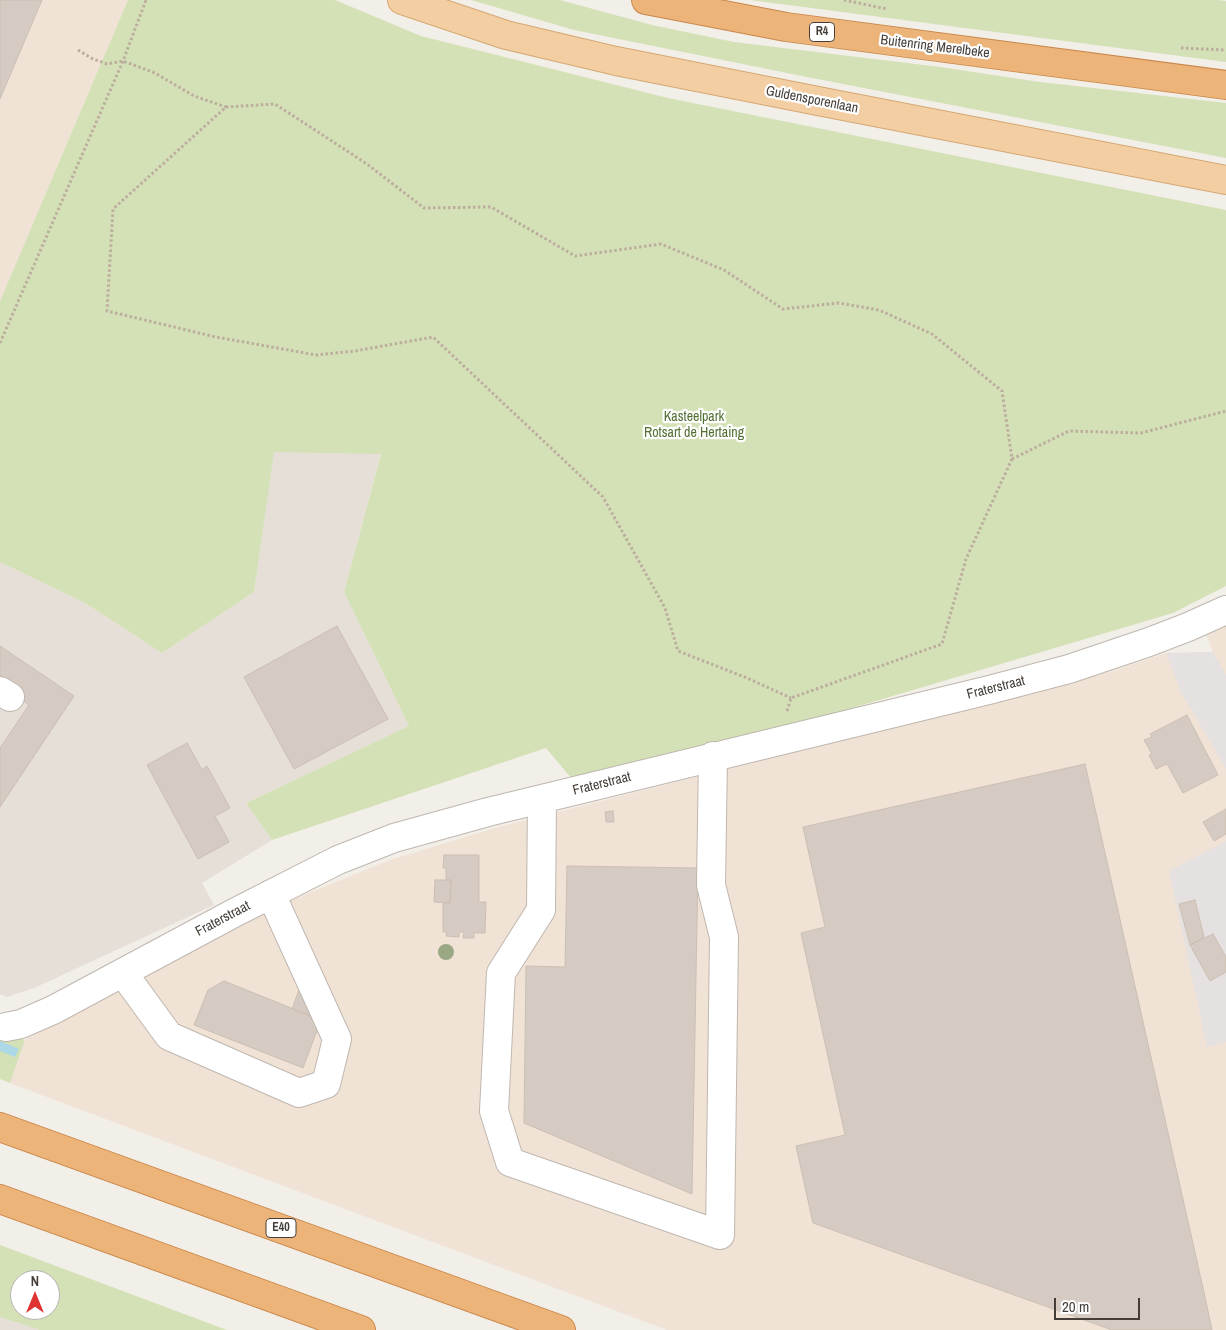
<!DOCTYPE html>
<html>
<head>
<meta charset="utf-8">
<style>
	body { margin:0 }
	#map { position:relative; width:1226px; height:1330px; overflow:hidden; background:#f2eee8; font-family:"Archivo Narrow",sans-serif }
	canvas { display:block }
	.north { position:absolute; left:10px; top:1270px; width:50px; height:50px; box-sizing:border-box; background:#fff; border:1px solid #b5b2af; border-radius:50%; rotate:0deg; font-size:14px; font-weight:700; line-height:20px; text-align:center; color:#453e38 }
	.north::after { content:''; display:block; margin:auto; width:18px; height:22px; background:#df3233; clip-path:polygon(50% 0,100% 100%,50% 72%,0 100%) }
	.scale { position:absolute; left:1054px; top:1298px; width:86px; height:22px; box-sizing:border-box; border:2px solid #453e38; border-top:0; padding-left:6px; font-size:15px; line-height:18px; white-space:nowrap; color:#453e38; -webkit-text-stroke:4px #fff; paint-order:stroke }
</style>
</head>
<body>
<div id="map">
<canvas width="1226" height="1330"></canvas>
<div class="north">N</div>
<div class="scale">20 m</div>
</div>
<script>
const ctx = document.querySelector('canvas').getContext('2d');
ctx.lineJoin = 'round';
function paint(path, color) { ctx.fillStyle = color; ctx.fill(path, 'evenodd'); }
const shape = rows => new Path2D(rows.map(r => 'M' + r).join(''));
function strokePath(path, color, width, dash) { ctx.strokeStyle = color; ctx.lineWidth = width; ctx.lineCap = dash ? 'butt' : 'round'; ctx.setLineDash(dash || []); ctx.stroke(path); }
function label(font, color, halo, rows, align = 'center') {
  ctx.font = font + ' "Archivo Narrow",sans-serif'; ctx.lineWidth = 4.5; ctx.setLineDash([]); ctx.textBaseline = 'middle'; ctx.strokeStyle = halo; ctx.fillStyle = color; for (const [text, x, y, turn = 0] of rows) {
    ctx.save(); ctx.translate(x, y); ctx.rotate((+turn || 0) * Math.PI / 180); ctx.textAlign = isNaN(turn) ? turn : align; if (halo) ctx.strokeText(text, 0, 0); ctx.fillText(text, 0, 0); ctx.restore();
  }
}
const residential = shape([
	[273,451,381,453,344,592,409,726,246,803,272,840,202,883,214,905,34,988,7,997,0,994,0,562,85,603,162,653,254,592],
	[0,1317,40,1330,0,1330]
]);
const commercial = shape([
	[0,0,128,0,0,301],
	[1226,619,1226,1330,667,1330,10,1083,25,1040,287,902,390,860,495,828,1110,672,1166,653,1213,652,1205,631]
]);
const green = shape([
	[128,0,335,0,421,36,668,98,1226,210,1226,586,1173,613,859,706,814,722,572,779,546,748,272,840,246,803,409,726,344,592,381,454,274,452,254,592,162,653,85,603,0,562,0,301],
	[471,0,560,0,652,25,734,42,940,67,1040,82,1226,103,1226,158,807,77,574,30],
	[750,0,1217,0,1226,1,1226,62],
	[0,1030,25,1040,10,1083,0,1079],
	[0,1245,227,1330,40,1330,0,1317],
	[20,1280,50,1280,50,1310,20,1310]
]);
const parking = shape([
	[1213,652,1226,675,1226,769,1181,692,1166,653],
	[1226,841,1226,1042,1207,1047,1169,871]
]);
const water = shape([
	[0,1041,19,1049,15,1057,0,1051]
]);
const building = shape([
	[0,0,42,0,0,99,0,0],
	[337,626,388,719,294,769,244,677,337,626],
	[0,646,74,696,0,807,0,748,29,705,0,684,0,646],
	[1187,715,1218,775,1183,793,1167,764,1156,769,1149,755,1152,754,1144,740,1152,737,1150,734,1187,715],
	[187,743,202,770,207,766,230,808,215,816,229,842,198,859,147,765,187,743],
	[1085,764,1203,1288,1212,1330,1112,1330,813,1223,796,1146,845,1135,801,933,825,927,803,827,1085,764],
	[1226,809,1226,834,1214,841,1203,822,1226,809],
	[613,811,614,822,606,822,605,812,613,811],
	[444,855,479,855,479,902,486,902,485,933,474,933,474,938,463,938,464,932,459,932,459,937,446,936,447,932,443,932,443,903,450,903,451,880,446,880,446,868,443,868,444,855],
	[567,866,698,868,692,1194,524,1123,526,966,565,967,567,866],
	[435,880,451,880,450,903,434,902,435,880],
	[1195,900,1204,937,1190,945,1179,904,1195,900],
	[1213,934,1226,957,1226,972,1210,981,1190,945,1213,934],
	[224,981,321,1020,303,1068,194,1025,208,990,224,981],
	[299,990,311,995,321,1020,292,1009,299,990]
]);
const path = shape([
	[844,0,887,9],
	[1181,48,1226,50],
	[78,50,93,59,107,64,123,61,155,73,194,96,226,107],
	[0,343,123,61,146,0],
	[1012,459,1069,431,1141,433,1226,411],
	[787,711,791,698,942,644,966,559,1012,459,1002,391,932,334,879,310,839,303,783,309,724,270,661,244,575,256,491,207,424,208,367,164,275,104,226,107,113,209,107,311,216,337,316,355,355,351,433,337,603,497,665,608,678,651,747,678,791,698]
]);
const minor = shape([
	[0,691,10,697],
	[542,799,541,910,501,973,494,1111,510,1162,720,1235,724,937,711,885,713,756],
	[123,973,169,1036,299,1093,326,1084,337,1039,271,894],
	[6,1027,21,1024,53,1010,234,913,338,860,394,838,488,812,989,690,1069,669,1149,642,1188,627,1226,610]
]);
const major = shape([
	[402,0,506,35,616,61,823,102,1226,180]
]);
const highway = shape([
	[646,0,786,27,1226,85],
	[0,1127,561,1330],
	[0,1199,361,1330]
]);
const trees = [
	[446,952]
];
const shields = [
	[822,32,25],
	[281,1228,30]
];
const shieldNames = [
	["R4",822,32],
	["E40",281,1228]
];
const streetNames = [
	["Buitenring Merelbeke",935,47,7],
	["Guldensporenlaan",812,100,11],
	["Fraterstraat",996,688,-14],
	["Fraterstraat",602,784,-14],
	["Fraterstraat",223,919,-28]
];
const parkNames = [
	["Kasteelpark",694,417],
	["Rotsart de Hertaing",694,433]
];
paint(residential, '#e5dfd7');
paint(commercial, '#f1e2d6');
paint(green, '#d4e1b6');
paint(parking, '#e4e1e0');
paint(water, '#acd8e7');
paint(building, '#d5cbc2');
strokePath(building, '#ccbfb3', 1);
strokePath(minor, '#bfb7af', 30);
strokePath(major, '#d5a874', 30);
strokePath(highway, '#ca874a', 30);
strokePath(path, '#bcad9f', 3, [2.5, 2.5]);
strokePath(minor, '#fff', 28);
strokePath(major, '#f2cea2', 28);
strokePath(highway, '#ecb479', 28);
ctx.fillStyle = '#9ba884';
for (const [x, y] of trees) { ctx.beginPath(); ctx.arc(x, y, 8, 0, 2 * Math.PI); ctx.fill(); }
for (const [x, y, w] of shields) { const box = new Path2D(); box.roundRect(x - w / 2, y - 9.5, w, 19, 4); ctx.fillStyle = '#fff'; ctx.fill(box); strokePath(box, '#453e38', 1); }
label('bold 12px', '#453e38', null, shieldNames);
label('14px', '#453e38', '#fff', streetNames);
label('14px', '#536f32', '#fff', parkNames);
</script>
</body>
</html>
